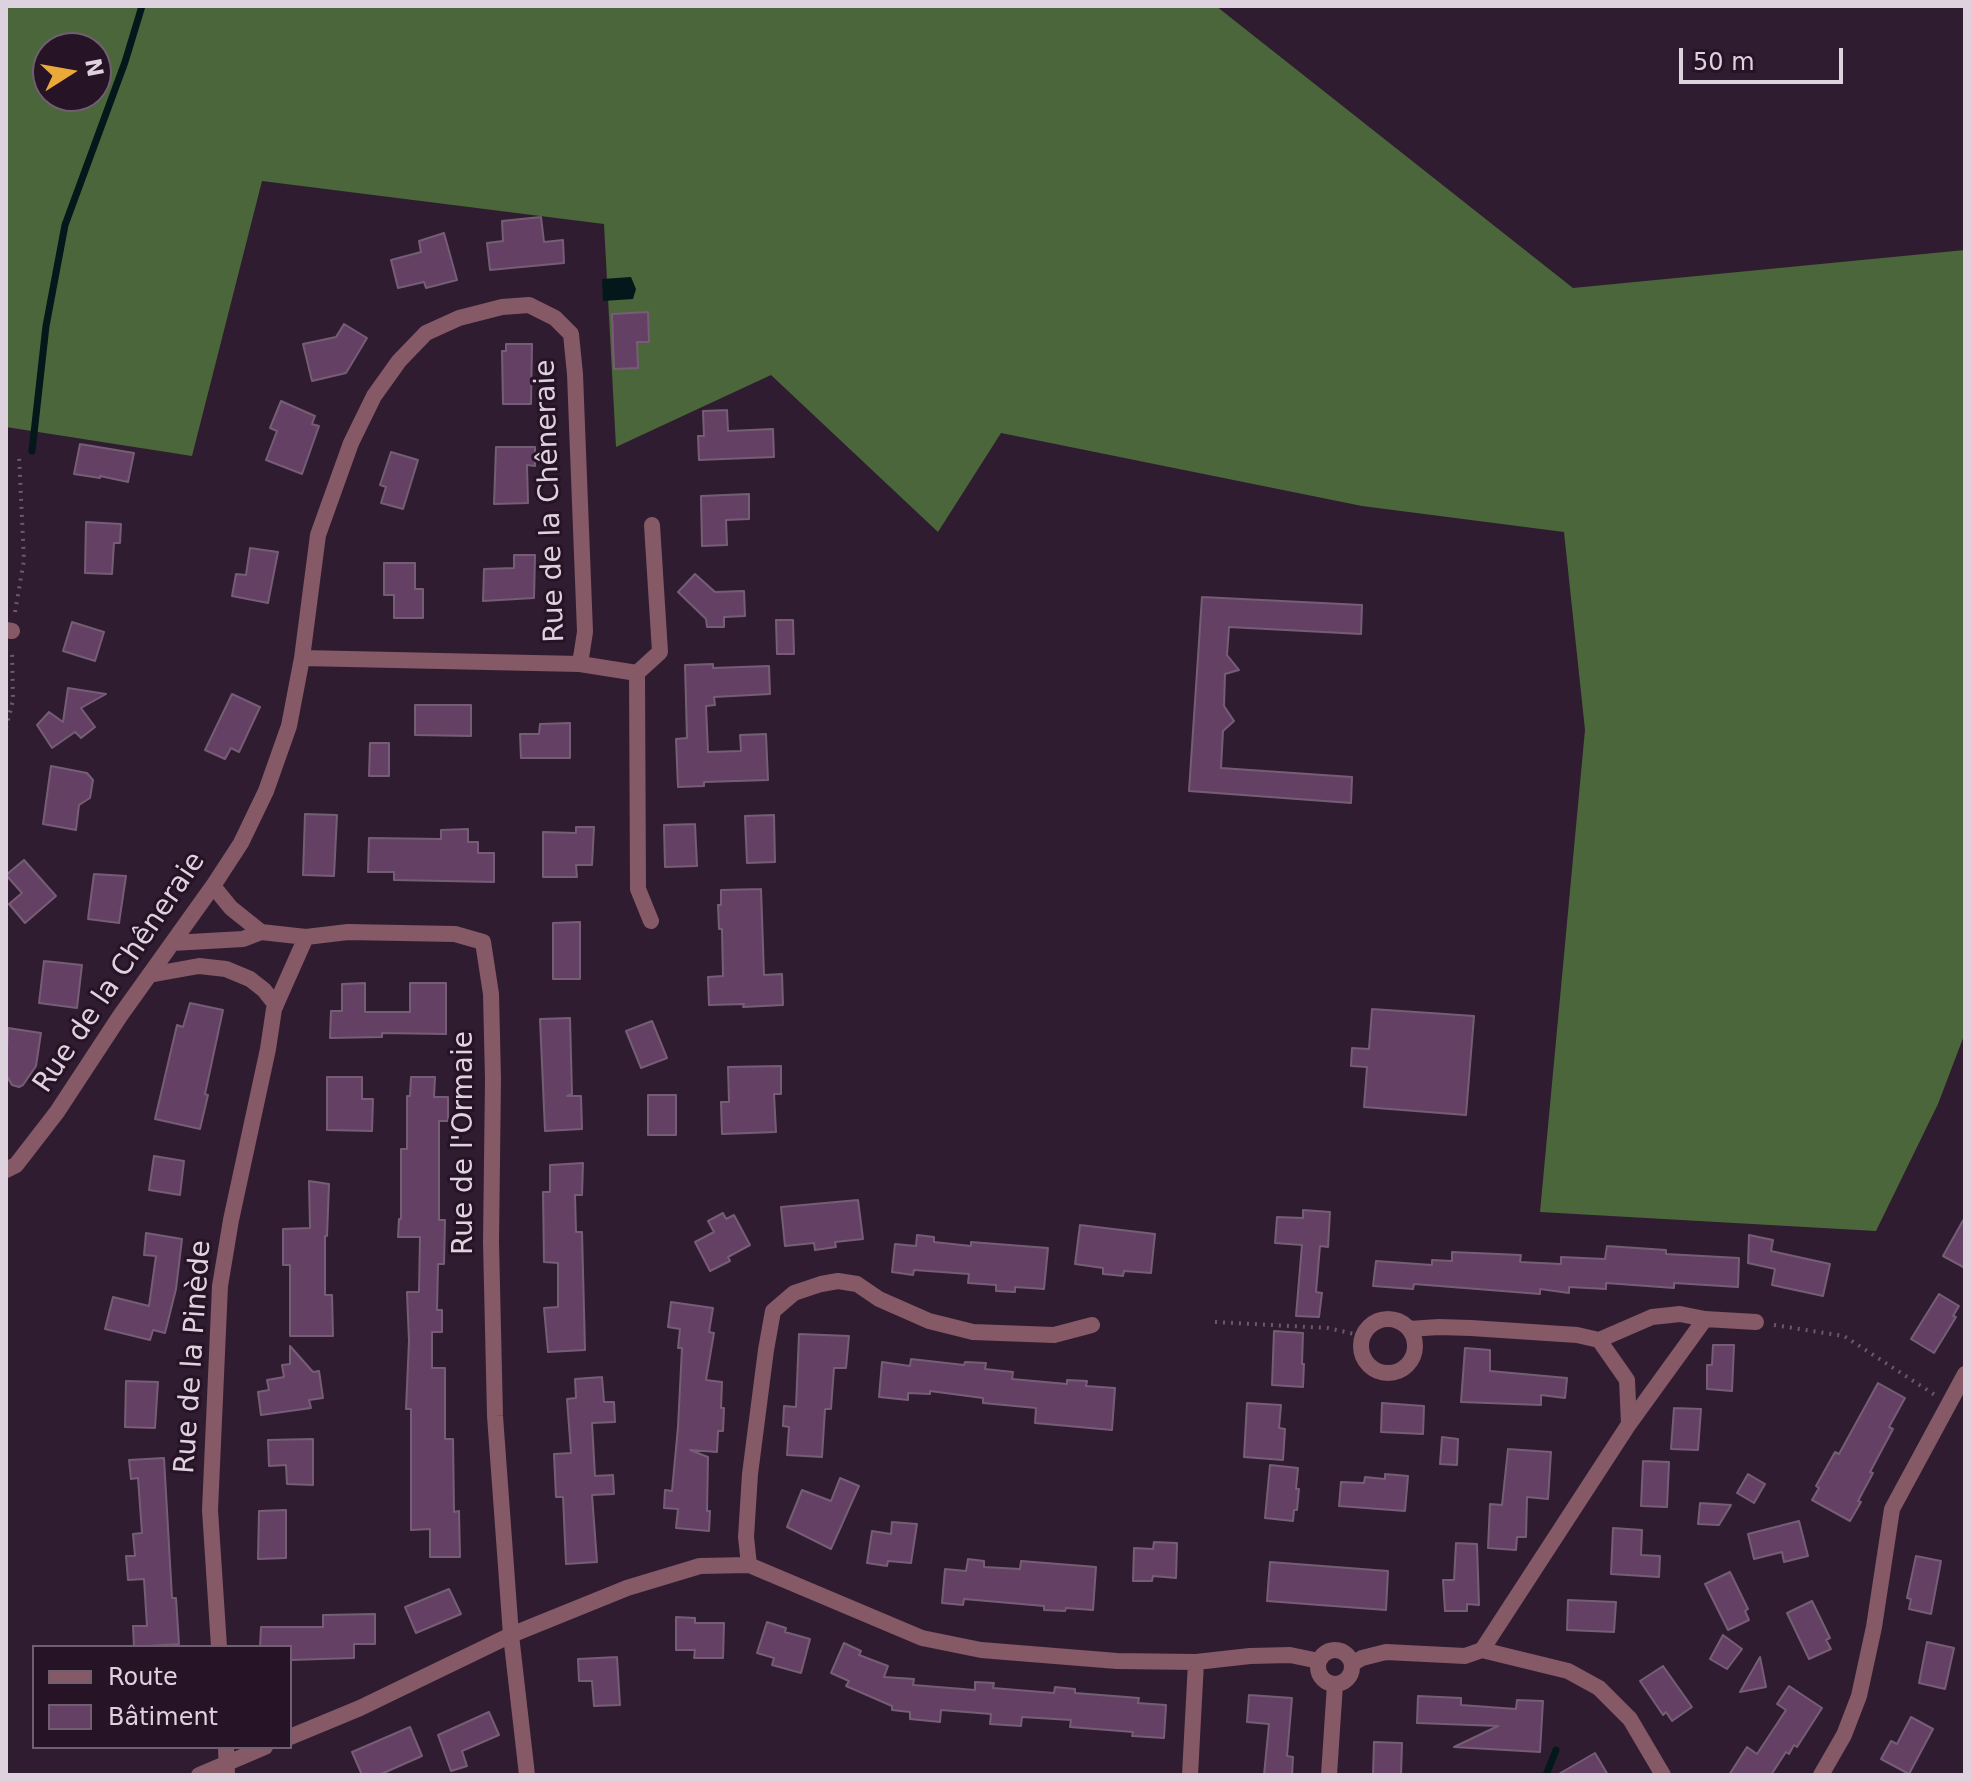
<!DOCTYPE html>
<html>
<head>
<meta charset="utf-8">
<style>
	body { margin:0 }
	#map { position:relative; width:1971px; height:1781px; overflow:hidden; background:#301c30; font-family:"DejaVu Sans",sans-serif }
	canvas { display:block }
	.frame { position:absolute; inset:0; border:8px solid #dfd2df; pointer-events:none }
	.legend { position:absolute; left:32px; top:1645px; width:260px; height:104px; box-sizing:border-box; background:#261326; border:2px solid #705f70; margin:0; padding:10px 14px; list-style:none; font-size:24px; color:#dfd2df }
	.legend li { display:flex; align-items:center; gap:16px; height:40px }
	.legend b { width:40px; border:2px solid #705f70 }
	.north { position:absolute; left:32px; top:32px; width:80px; height:80px; box-sizing:border-box; background:#261326; border:2px solid #705f70; border-radius:50%; rotate:79deg; font-size:22px; font-weight:700; line-height:32px; text-align:center; color:#dfd2df }
	.north::after { content:''; display:block; margin:auto; width:28px; height:36px; background:#eba939; clip-path:polygon(50% 0,100% 100%,50% 72%,0 100%) }
	.scale { position:absolute; left:1679px; top:48px; width:164px; height:36px; box-sizing:border-box; border:4px solid #dfd2df; border-top:0; padding-left:10px; font-size:24px; line-height:28px; white-space:nowrap; color:#dfd2df; -webkit-text-stroke:6px #261326; paint-order:stroke }
</style>
</head>
<body>
<div id="map">
<canvas width="1971" height="1781"></canvas>
<div class="frame"></div>
<ul class="legend">
<li><b style="height:10px;background:#855965"></b>Route</li>
<li><b style="height:22px;background:#654065"></b>Bâtiment</li>
</ul>
<div class="north">N</div>
<div class="scale">50 m</div>
</div>
<script>
const ctx = document.querySelector('canvas').getContext('2d');
ctx.lineJoin = 'round';
function paint(path, color) { ctx.fillStyle = color; ctx.fill(path, 'evenodd'); }
const shape = rows => new Path2D(rows.map(r => 'M' + r).join(''));
function strokePath(path, color, width, dash) { ctx.strokeStyle = color; ctx.lineWidth = width; ctx.lineCap = dash ? 'butt' : 'round'; ctx.setLineDash(dash || []); ctx.stroke(path); }
function label(font, color, halo, rows, align = 'center') {
  ctx.font = font + ' "DejaVu Sans",sans-serif'; ctx.lineWidth = 6; ctx.setLineDash([]); ctx.textBaseline = 'middle'; ctx.strokeStyle = halo; ctx.fillStyle = color; for (const [text, x, y, turn = 0] of rows) {
    ctx.save(); ctx.translate(x, y); ctx.rotate((+turn || 0) * Math.PI / 180); ctx.textAlign = isNaN(turn) ? turn : align; if (halo) ctx.strokeText(text, 0, 0); ctx.fillText(text, 0, 0); ctx.restore();
  }
}
const forest = shape([
	[6,6,1216,6,1573,288,1965,250,1965,1033,1938,1104,1876,1231,1540,1212,1585,730,1564,532,1362,506,1001,433,938,532,771,375,616,447,604,224,262,181,192,456,6,427],
	[48,48,96,48,96,96,48,96]
]);
const water = shape([
	[631,277,636,289,633,299,603,301,602,279]
]);
const stream = shape([
	[32,451,46,326,65,225,125,62,142,6],
	[1546,1775,1556,1750]
]);
const building = shape([
	[541,217,544,242,563,240,564,263,490,270,487,243,503,241,502,221,541,217],
	[444,233,457,280,426,288,424,282,398,288,391,260,421,252,419,241,444,233],
	[648,312,649,342,637,342,638,368,614,369,612,314,648,312],
	[344,324,367,338,346,373,312,381,303,344,336,337,344,324],
	[506,344,532,344,531,404,503,404,502,351,506,351,506,344],
	[281,401,315,416,312,424,319,426,302,474,266,460,277,431,270,428,281,401],
	[727,410,728,431,773,429,774,457,699,460,698,436,704,436,703,411,727,410],
	[80,444,134,453,128,482,100,476,100,478,74,474,80,444],
	[496,447,535,447,535,466,527,465,528,503,494,504,496,447],
	[391,452,418,460,403,509,381,503,386,487,380,485,391,452],
	[749,494,749,519,726,520,727,545,702,546,701,496,749,494],
	[86,522,121,524,120,543,114,543,112,574,85,573,86,522],
	[250,548,278,552,268,603,232,596,236,574,246,575,250,548],
	[514,555,535,555,534,598,483,601,484,569,514,568,514,555],
	[384,563,415,563,415,589,423,589,423,618,394,618,394,595,384,595,384,563],
	[695,574,715,592,744,591,745,616,724,617,724,627,707,627,706,619,678,592,695,574],
	[1202,597,1362,605,1361,634,1229,627,1227,655,1239,670,1225,674,1224,706,1234,721,1223,731,1221,768,1352,777,1351,803,1189,791,1202,597],
	[776,620,793,620,794,654,777,654,776,620],
	[72,622,104,632,95,661,63,651,72,622],
	[713,664,713,668,769,666,770,694,714,697,715,705,706,706,708,752,741,751,740,735,766,734,768,780,704,782,704,786,678,787,676,739,687,738,685,665,713,664],
	[68,688,106,694,81,708,95,727,81,738,75,732,52,748,37,725,49,712,63,722,68,688],
	[232,694,260,707,239,752,231,748,225,759,205,750,232,694],
	[415,705,471,705,471,736,415,735,415,705],
	[570,723,570,758,521,758,520,734,539,734,540,724,570,723],
	[370,743,389,743,389,776,369,776,370,743],
	[51,766,87,773,93,780,90,798,79,805,76,830,43,824,51,766],
	[305,814,337,815,334,876,303,875,305,814],
	[774,815,775,862,747,863,745,816,774,815],
	[695,824,697,866,665,867,664,825,695,824],
	[576,827,594,827,592,865,576,865,577,877,543,877,543,832,576,833,576,827],
	[468,829,468,842,478,842,478,853,494,853,494,882,394,880,394,872,368,872,369,838,441,839,441,830,468,829],
	[24,860,56,896,25,923,9,904,22,893,6,875,24,860],
	[94,874,126,876,119,923,88,919,94,874],
	[761,889,764,975,782,974,783,1005,743,1007,744,1004,709,1005,708,977,723,976,722,929,719,929,718,905,721,905,721,890,761,889],
	[580,922,580,979,553,979,553,923,580,922],
	[44,961,82,965,77,1008,39,1003,44,961],
	[365,983,365,1012,410,1012,410,983,446,983,446,1034,382,1033,382,1037,330,1038,331,1011,342,1011,342,984,365,983],
	[190,1003,223,1010,205,1094,208,1095,200,1129,155,1119,177,1025,183,1027,190,1003],
	[1372,1009,1474,1016,1466,1115,1364,1107,1367,1067,1351,1066,1352,1048,1369,1049,1372,1009],
	[570,1018,572,1094,567,1096,581,1096,582,1129,545,1131,540,1019,570,1018],
	[652,1021,667,1058,641,1068,626,1031,652,1021],
	[8,1028,41,1033,36,1066,23,1085,19,1087,12,1085,6,1075,8,1028],
	[781,1066,781,1094,774,1094,776,1132,722,1134,721,1102,729,1102,728,1067,781,1066],
	[327,1077,362,1077,362,1099,373,1099,372,1131,327,1130,327,1077],
	[411,1077,435,1077,434,1097,448,1097,448,1121,439,1121,439,1220,445,1220,444,1264,438,1264,437,1310,442,1310,442,1332,432,1332,432,1368,445,1368,445,1439,453,1439,454,1512,459,1511,460,1557,430,1557,430,1529,411,1530,411,1409,406,1409,409,1341,407,1292,419,1292,420,1237,398,1237,399,1219,401,1219,401,1149,407,1149,407,1096,410,1096,411,1077],
	[648,1095,676,1095,676,1135,648,1135,648,1095],
	[154,1156,184,1161,180,1195,149,1190,154,1156],
	[583,1163,582,1195,575,1195,576,1232,582,1232,585,1350,548,1352,544,1308,558,1307,558,1263,544,1262,543,1192,550,1192,550,1165,583,1163],
	[309,1181,329,1184,327,1236,325,1236,325,1295,332,1295,333,1336,290,1336,290,1265,283,1265,283,1229,310,1228,309,1181],
	[858,1200,863,1239,835,1242,836,1247,815,1250,814,1243,785,1246,781,1207,858,1200],
	[1303,1210,1330,1212,1328,1247,1320,1246,1316,1292,1322,1293,1319,1317,1296,1316,1302,1245,1275,1243,1277,1217,1303,1218,1303,1210],
	[723,1213,726,1219,734,1215,750,1245,728,1257,730,1261,710,1271,695,1242,714,1232,708,1221,723,1213],
	[1965,1217,1965,1268,1943,1256,1965,1217],
	[1080,1225,1155,1234,1151,1273,1124,1271,1123,1276,1114,1275,1103,1274,1103,1268,1075,1264,1080,1225],
	[146,1233,182,1239,176,1289,165,1333,153,1330,150,1340,105,1329,113,1297,149,1306,156,1256,144,1255,146,1233],
	[917,1235,934,1237,934,1242,971,1246,971,1242,1048,1248,1044,1289,1015,1287,1015,1292,996,1291,996,1285,968,1283,969,1274,914,1270,913,1275,892,1272,895,1244,916,1246,917,1235],
	[1749,1235,1773,1240,1771,1251,1830,1264,1823,1296,1772,1285,1775,1269,1748,1263,1749,1235],
	[1607,1246,1666,1250,1666,1254,1739,1258,1738,1287,1674,1283,1674,1288,1606,1283,1606,1289,1569,1287,1569,1293,1540,1289,1540,1294,1414,1284,1413,1289,1373,1286,1376,1261,1432,1265,1432,1260,1452,1261,1452,1252,1521,1255,1520,1262,1561,1264,1561,1257,1605,1259,1607,1246],
	[1939,1294,1959,1306,1953,1316,1956,1317,1934,1353,1911,1339,1939,1294],
	[671,1302,713,1308,709,1332,714,1333,706,1380,722,1382,721,1408,724,1408,723,1431,718,1431,717,1452,690,1450,708,1457,707,1511,710,1511,709,1531,676,1528,678,1509,664,1508,665,1490,672,1491,678,1427,682,1348,678,1348,680,1329,668,1327,671,1302],
	[1274,1331,1303,1333,1302,1364,1304,1364,1303,1387,1272,1385,1274,1331],
	[799,1334,849,1336,846,1368,834,1368,831,1409,825,1409,822,1457,787,1455,789,1427,783,1426,784,1406,796,1407,799,1334],
	[1713,1345,1734,1345,1732,1391,1707,1389,1707,1365,1712,1365,1713,1345],
	[290,1346,313,1372,319,1371,323,1398,309,1400,311,1408,261,1415,258,1392,269,1390,267,1380,284,1377,282,1365,290,1364,290,1346],
	[1465,1348,1490,1350,1490,1371,1567,1378,1565,1398,1541,1395,1541,1405,1461,1402,1465,1348],
	[911,1359,964,1365,965,1362,986,1363,985,1369,1013,1372,1012,1379,1067,1384,1067,1380,1087,1381,1086,1386,1115,1388,1112,1430,1035,1423,1036,1408,983,1403,983,1398,930,1391,930,1394,908,1393,908,1400,879,1397,882,1362,910,1366,911,1359],
	[602,1377,604,1402,614,1402,615,1422,592,1423,595,1476,613,1475,614,1494,592,1495,597,1562,566,1564,563,1497,556,1497,554,1454,571,1453,567,1399,576,1398,575,1379,602,1377],
	[126,1381,158,1382,155,1428,125,1427,126,1381],
	[1878,1383,1905,1398,1889,1427,1893,1429,1870,1472,1873,1473,1858,1501,1861,1502,1850,1521,1812,1500,1819,1488,1816,1486,1835,1452,1839,1454,1878,1383],
	[1247,1403,1281,1405,1279,1428,1285,1429,1283,1460,1244,1457,1247,1403],
	[1382,1403,1424,1406,1423,1434,1381,1432,1382,1403],
	[1674,1408,1701,1409,1698,1450,1671,1449,1674,1408],
	[1442,1437,1458,1439,1457,1465,1440,1464,1442,1437],
	[313,1439,313,1485,287,1484,286,1465,269,1466,268,1440,313,1439],
	[1508,1449,1551,1452,1548,1499,1527,1497,1526,1537,1517,1537,1516,1550,1488,1548,1490,1504,1502,1505,1508,1449],
	[164,1458,172,1598,176,1598,179,1644,134,1647,133,1626,147,1626,144,1579,128,1580,126,1556,135,1556,133,1534,142,1533,138,1478,131,1479,129,1460,164,1458],
	[1643,1461,1669,1462,1667,1507,1641,1506,1643,1461],
	[1270,1465,1298,1468,1296,1489,1299,1489,1297,1510,1294,1510,1293,1521,1265,1518,1270,1465],
	[1385,1474,1408,1476,1405,1511,1339,1506,1341,1482,1364,1483,1365,1477,1385,1479,1385,1474],
	[1748,1474,1765,1484,1754,1503,1737,1493,1748,1474],
	[840,1478,859,1486,831,1549,787,1527,802,1490,831,1501,840,1478],
	[1700,1503,1731,1505,1719,1525,1698,1524,1700,1503],
	[286,1510,286,1558,258,1559,259,1511,286,1510],
	[1799,1521,1808,1556,1784,1562,1782,1552,1754,1559,1748,1534,1799,1521],
	[892,1522,917,1524,911,1563,888,1561,887,1566,867,1563,872,1531,891,1534,892,1522],
	[1613,1528,1642,1530,1641,1555,1660,1556,1659,1577,1611,1574,1613,1528],
	[1154,1542,1177,1543,1176,1578,1153,1576,1152,1581,1133,1581,1134,1548,1153,1549,1154,1542],
	[1456,1543,1477,1544,1479,1605,1467,1604,1467,1611,1445,1611,1443,1580,1454,1580,1456,1543],
	[1916,1556,1941,1561,1931,1614,1909,1609,1911,1599,1907,1598,1916,1556],
	[968,1559,984,1561,984,1567,1020,1569,1021,1561,1096,1567,1093,1610,1066,1608,1065,1611,1044,1610,1044,1606,964,1599,963,1605,942,1603,945,1569,966,1571,968,1559],
	[1270,1562,1388,1571,1386,1610,1267,1601,1270,1562],
	[1730,1572,1748,1609,1745,1611,1749,1620,1728,1630,1705,1584,1730,1572],
	[449,1589,461,1614,416,1633,405,1607,449,1589],
	[1568,1600,1616,1602,1614,1632,1567,1630,1568,1600],
	[1812,1601,1830,1638,1826,1640,1831,1649,1809,1659,1787,1613,1812,1601],
	[375,1614,375,1644,354,1644,354,1658,290,1660,290,1647,260,1647,261,1627,323,1627,323,1615,375,1614],
	[676,1617,695,1618,695,1623,724,1623,723,1658,694,1658,695,1650,676,1650,676,1617],
	[767,1622,786,1628,785,1632,810,1639,801,1673,772,1665,774,1658,757,1653,767,1622],
	[1723,1635,1742,1649,1727,1669,1710,1659,1723,1635],
	[1927,1642,1954,1648,1945,1689,1919,1683,1927,1642],
	[844,1643,861,1651,859,1655,888,1666,884,1677,914,1679,913,1685,975,1690,975,1682,994,1683,993,1688,1054,1693,1055,1687,1075,1689,1075,1693,1139,1698,1138,1703,1166,1705,1164,1738,1132,1736,1133,1732,1070,1727,1071,1720,1022,1717,1021,1726,990,1724,991,1714,941,1710,940,1722,910,1719,910,1712,892,1710,892,1706,846,1686,849,1681,831,1673,844,1643],
	[617,1657,620,1705,594,1706,592,1681,579,1681,578,1659,617,1657],
	[1760,1657,1766,1687,1740,1692,1760,1657],
	[1663,1666,1692,1707,1672,1721,1666,1712,1663,1715,1640,1681,1663,1666],
	[1789,1686,1822,1708,1797,1747,1794,1745,1789,1754,1786,1752,1771,1775,1729,1775,1747,1747,1757,1754,1786,1710,1777,1704,1789,1686],
	[1249,1695,1292,1698,1287,1756,1293,1757,1292,1775,1264,1775,1269,1724,1247,1722,1249,1695],
	[1418,1696,1461,1698,1461,1705,1516,1709,1517,1700,1543,1701,1540,1752,1454,1747,1498,1726,1417,1723,1418,1696],
	[489,1712,499,1735,462,1751,467,1766,451,1771,438,1735,489,1712],
	[1911,1717,1933,1729,1909,1774,1881,1759,1891,1741,1897,1744,1911,1717],
	[410,1727,422,1756,379,1775,362,1775,352,1752,410,1727],
	[1374,1742,1402,1743,1401,1775,1373,1775,1374,1742],
	[1595,1753,1608,1775,1557,1775,1595,1753]
]);
const path = shape([
	[15,612,24,560,19,455],
	[6,728,13,700,12,649],
	[1215,1322,1328,1328,1363,1336],
	[1774,1325,1844,1336,1935,1395]
]);
const street = shape([
	[6,630,12,631],
	[580,664,637,673],
	[213,886,231,908,261,932,306,937,348,932,455,934,483,942,491,994,493,1079,491,1242,495,1416,511,1635,527,1775],
	[651,921,638,889,637,673,660,652,652,525],
	[172,943,243,939,261,932],
	[149,975,199,966,226,969,250,979,264,990,276,1005],
	[6,1170,16,1165,57,1112,120,1016,213,886,241,843,266,791,289,726,302,658,318,535,351,443,374,396,399,361,426,333,459,318,502,307,529,305,555,318,571,334,575,374,585,632,580,664,302,658],
	'1361 1346a27 27 0 1 1 54 0a27 27 0 1 1-54 0Z',
	[1092,1325,1054,1335,973,1332,929,1321,879,1299,857,1284,838,1281,821,1284,794,1293,773,1311,766,1350,750,1474,746,1537,749,1565,922,1638,981,1650,1117,1661,1196,1662,1250,1656,1290,1655,1319,1661],
	[1599,1340,1652,1317,1680,1314,1705,1319,1756,1322],
	[1629,1424,1705,1319],
	[219,1647,210,1510,220,1286,231,1220,268,1049,274,1009,306,937],
	[1482,1650,1568,1671,1599,1688,1630,1719,1663,1775],
	'1318 1667a17 17 0 1 1 34 0a17 17 0 1 1-34 0Z',
	[1352,1664,1362,1658,1386,1652,1465,1656,1482,1650,1629,1424,1627,1380,1599,1340,1577,1335,1471,1328,1439,1327,1409,1329],
	[290,1737,360,1708,511,1635,627,1588,700,1566,749,1565],
	[226,1747,227,1775],
	[199,1775,265,1747],
	[1190,1775,1196,1662],
	[1329,1775,1335,1684],
	[1821,1775,1844,1735,1859,1696,1874,1627,1892,1509,1965,1374]
]);
const streetNames = [
	["Rue de la Chêneraie",551,501,-92],
	["Rue de la Chêneraie",120,973,-56],
	["Rue de l'Ormaie",465,1143,-90],
	["Rue de la Pinède",194,1357,-86]
];
paint(forest, '#4b663a');
paint(water, '#02181a');
strokePath(stream, '#02181a', 7);
paint(building, '#654065');
strokePath(building, '#755e75', 2);
strokePath(path, '#6b596b', 4, [2, 6]);
strokePath(street, '#855965', 16);
label('28px', '#dfd2df', '#261326', streetNames);
</script>
</body>
</html>
